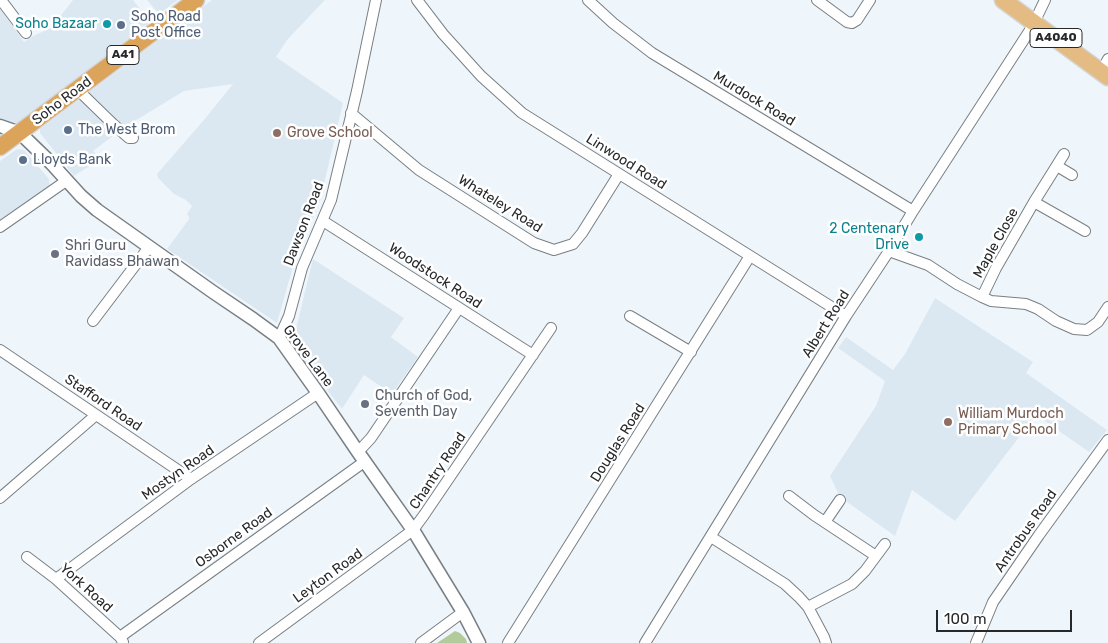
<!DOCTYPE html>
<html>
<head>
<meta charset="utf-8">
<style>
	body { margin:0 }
	#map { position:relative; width:1108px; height:643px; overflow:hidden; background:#eff6fb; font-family:Rubik,sans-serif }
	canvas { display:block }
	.scale { position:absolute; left:936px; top:610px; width:136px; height:22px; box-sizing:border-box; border:2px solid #26282a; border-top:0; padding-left:6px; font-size:15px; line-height:18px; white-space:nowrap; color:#26282a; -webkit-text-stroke:4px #fff; paint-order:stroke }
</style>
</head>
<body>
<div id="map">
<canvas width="1108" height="643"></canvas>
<div class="scale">100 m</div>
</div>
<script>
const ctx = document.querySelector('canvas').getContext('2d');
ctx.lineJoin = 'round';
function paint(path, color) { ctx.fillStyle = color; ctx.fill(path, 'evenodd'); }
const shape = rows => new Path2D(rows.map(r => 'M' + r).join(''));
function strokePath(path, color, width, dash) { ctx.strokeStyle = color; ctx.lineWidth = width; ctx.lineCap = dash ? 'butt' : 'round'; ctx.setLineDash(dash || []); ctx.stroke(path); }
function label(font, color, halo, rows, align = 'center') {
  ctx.font = font + ' Rubik,sans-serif'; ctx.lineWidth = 5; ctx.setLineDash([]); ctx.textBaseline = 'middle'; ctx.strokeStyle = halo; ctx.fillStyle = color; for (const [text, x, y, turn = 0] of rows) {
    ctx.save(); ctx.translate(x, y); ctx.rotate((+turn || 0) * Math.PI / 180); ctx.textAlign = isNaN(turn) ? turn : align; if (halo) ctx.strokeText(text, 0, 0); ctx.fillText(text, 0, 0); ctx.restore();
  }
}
const built = shape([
	[73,0,133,0,150,22,65,88,13,126,0,120,0,8,24,42,35,35,51,28],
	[147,0,178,0,159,14],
	[212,0,325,0,287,40,276,57,343,103,320,201,294,263,277,323,167,249,189,219,189,217,187,214,192,206,186,200,174,194,158,178,157,174,203,121,233,84,184,91,125,127,93,151,100,159,74,176,40,133,40,129],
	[17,149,24,150,49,179,50,189,0,223,0,161],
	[313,259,404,318,391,337,418,357,392,394,364,375,342,409,292,345],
	[935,298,1033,362,1026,373,1107,430,1089,452,1036,415,955,521,912,490,895,536,840,497,830,476,876,406,885,381,838,348,846,337,893,370,905,354]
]);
const green = shape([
	[455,631,460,633,466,639,467,643,437,643]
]);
const minor = shape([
	[1,0,26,33],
	[417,0,443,34,481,76,522,113,846,316],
	[588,0,613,23,652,53,913,211],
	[817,0,847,22,852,23,857,20,870,0],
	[1101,72,1108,59],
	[77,89,113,124,129,138,133,138],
	[351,113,419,170,534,243,554,250,573,244,582,233,619,174],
	[1057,166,1072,175],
	[1034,202,1085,231],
	[323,221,533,355],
	[0,227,66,181],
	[889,251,928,265,957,284,982,297,991,301,1026,304,1038,309,1056,321,1074,329,1087,330,1098,322,1108,307],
	[982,297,996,268,1034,202,1064,154],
	[630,316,691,352],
	[93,321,149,247],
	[279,338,289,316,302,268,331,200,357,91,376,0],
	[0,350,191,479],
	[358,452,371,438,459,308],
	[789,496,814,515,876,556],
	[0,498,96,415],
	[825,522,840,500],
	[711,537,785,584,799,597,808,607,824,637,826,643],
	[27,557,56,579,120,637,123,642],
	[56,579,191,479,318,393],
	[808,607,852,584,865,571,885,544],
	[120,637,364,462],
	[259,643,413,530,424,515,551,328],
	[421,643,463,612],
	[508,643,750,256],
	[645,643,846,316,889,251,913,211,1032,27,1045,0],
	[976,643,993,602,1039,535,1108,440]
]);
const tertiary = shape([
	[0,126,20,133,51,163,81,196,97,210,213,292,253,319,279,338,318,393,358,452,413,530,463,612,479,643]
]);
const primary = shape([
	[1003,0,1108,77]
]);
const trunk = shape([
	[0,147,196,0]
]);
const markers = [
	[107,24,5,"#0f9aa8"],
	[121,25,5,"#5c6f8a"],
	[68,130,5,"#5c6f8a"],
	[277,133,5,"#8d6e63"],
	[23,160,5,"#5c6f8a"],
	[919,237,5,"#0f9aa8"],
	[55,254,5,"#6b7280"],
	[365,404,5,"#6b7280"],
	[948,422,5,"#8d6e63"]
];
const shields = [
	[1056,38,52],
	[123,55,32]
];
const shieldNames = [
	["A4040",1056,38],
	["A41",123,55]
];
const serviceNames = [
	["Soho Road",131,17],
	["Post Office",131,33],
	["The West Brom",78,130],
	["Lloyds Bank",33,160]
];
const cultureNames = [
	["Soho Bazaar",97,24],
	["2 Centenary",909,229],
	["Drive",909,245]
];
const streetNames = [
	["Murdock Road",754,99,31],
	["Soho Road",62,101,-37],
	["Linwood Road",626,162,32],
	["Whateley Road",500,204,32],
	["Dawson Road",304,224,-69],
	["Maple Close",996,243,-61],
	["Woodstock Road",435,276,33],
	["Albert Road",826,324,-58],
	["Grove Lane",308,356,53],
	["Stafford Road",103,403,34],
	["Douglas Road",618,443,-58],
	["Chantry Road",438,471,-56],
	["Mostyn Road",178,473,-35],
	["Antrobus Road",1026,531,-55],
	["Osborne Road",234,538,-36],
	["Leyton Road",328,576,-36],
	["York Road",86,588,42]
];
const educationNames = [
	["Grove School",287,133],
	["William Murdoch",958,414],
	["Primary School",958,430]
];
const worshipNames = [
	["Shri Guru",65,246],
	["Ravidass Bhawan",65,262],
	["Church of God,",375,396],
	["Seventh Day",375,412]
];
paint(built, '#dbe8f2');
paint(green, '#b3cb9b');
strokePath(minor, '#797f83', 12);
strokePath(tertiary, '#797f83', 15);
strokePath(primary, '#d4d4d4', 19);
strokePath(trunk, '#d4d4d4', 19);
strokePath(minor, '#fff', 10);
strokePath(tertiary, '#fff', 12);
strokePath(primary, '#e4bb83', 16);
strokePath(trunk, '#dba45a', 16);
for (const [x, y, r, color] of markers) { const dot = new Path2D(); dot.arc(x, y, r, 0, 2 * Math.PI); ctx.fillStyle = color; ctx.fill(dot); strokePath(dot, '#fff', 2); }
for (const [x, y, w] of shields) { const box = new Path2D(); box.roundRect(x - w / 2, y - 9.5, w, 19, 4); ctx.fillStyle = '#fff'; ctx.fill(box); strokePath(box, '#26282a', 1); }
label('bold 12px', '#26282a', null, shieldNames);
label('14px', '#4e5e75', '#fff', serviceNames, 'left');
label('14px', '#0d838f', '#fff', cultureNames, 'right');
label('14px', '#26282a', '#fff', streetNames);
label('14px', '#785e54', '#fff', educationNames, 'left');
label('14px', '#5b616d', '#fff', worshipNames, 'left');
</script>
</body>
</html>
